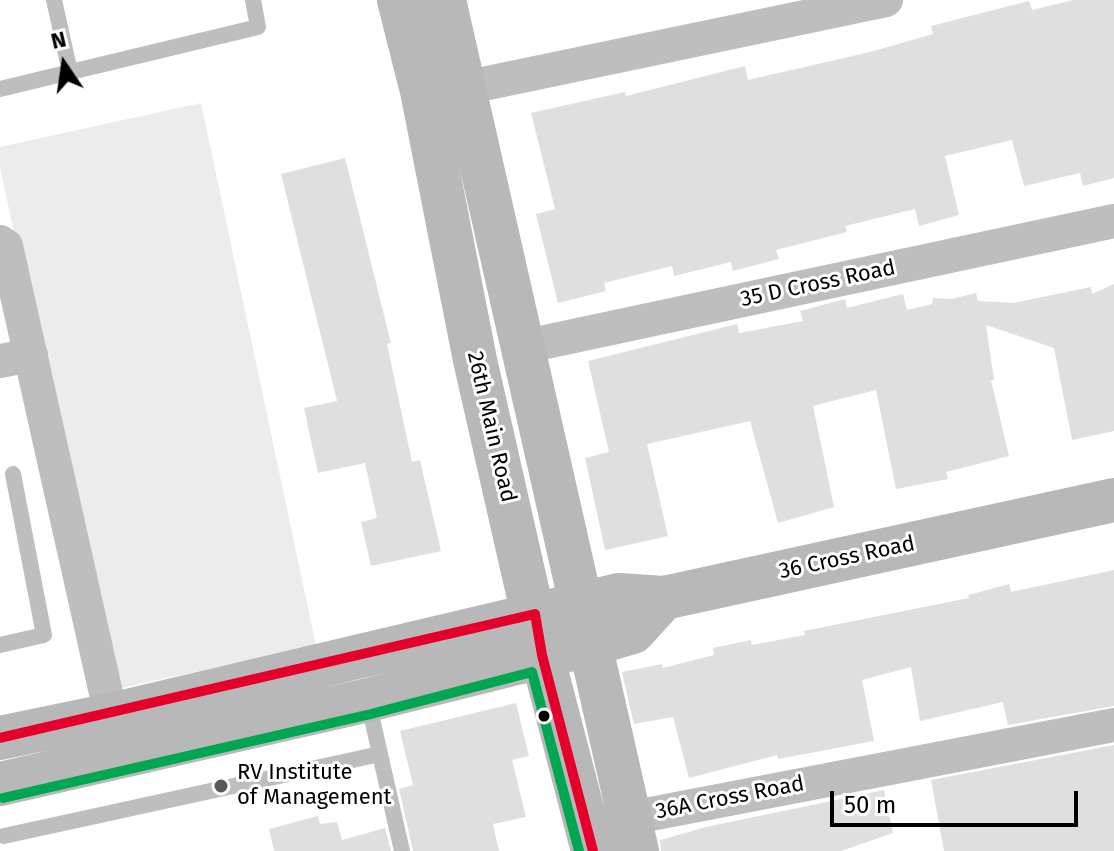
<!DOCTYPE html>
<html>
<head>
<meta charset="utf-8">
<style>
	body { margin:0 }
	#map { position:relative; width:1114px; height:851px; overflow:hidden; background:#fff; font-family:"Fira Sans",sans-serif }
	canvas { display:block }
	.north { position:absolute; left:24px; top:24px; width:80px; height:80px; -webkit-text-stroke:6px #fff; paint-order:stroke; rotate:347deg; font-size:22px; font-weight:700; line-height:32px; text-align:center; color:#000 }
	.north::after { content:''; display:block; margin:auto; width:28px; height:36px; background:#000; clip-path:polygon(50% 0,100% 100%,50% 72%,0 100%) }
	.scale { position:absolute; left:830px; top:791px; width:248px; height:36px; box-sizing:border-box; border:4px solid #000; border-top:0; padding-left:10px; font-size:24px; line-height:28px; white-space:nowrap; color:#000; -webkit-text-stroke:6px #fff; paint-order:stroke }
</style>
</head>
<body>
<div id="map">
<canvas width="1114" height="851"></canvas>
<div class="north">N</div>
<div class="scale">50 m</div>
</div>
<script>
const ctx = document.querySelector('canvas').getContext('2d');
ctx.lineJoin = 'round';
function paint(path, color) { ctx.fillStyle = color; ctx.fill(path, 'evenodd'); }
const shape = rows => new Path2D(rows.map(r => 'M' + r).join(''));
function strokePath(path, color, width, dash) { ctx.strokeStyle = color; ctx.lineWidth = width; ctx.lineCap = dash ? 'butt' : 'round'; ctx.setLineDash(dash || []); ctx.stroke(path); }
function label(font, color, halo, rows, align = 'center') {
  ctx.font = font + ' "Fira Sans",sans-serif'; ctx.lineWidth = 6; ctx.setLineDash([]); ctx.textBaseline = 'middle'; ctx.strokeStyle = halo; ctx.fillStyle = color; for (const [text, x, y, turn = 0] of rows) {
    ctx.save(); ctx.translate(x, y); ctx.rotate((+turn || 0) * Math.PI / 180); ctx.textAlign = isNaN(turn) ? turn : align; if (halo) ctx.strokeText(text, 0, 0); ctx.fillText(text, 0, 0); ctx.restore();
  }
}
const green = shape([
	[201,103,316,646,112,690,0,167,0,147]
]);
const building = shape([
	[1073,0,1114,0,1114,178,1083,186,1080,173,1024,186,1012,140,945,156,959,215,919,226,915,209,845,226,847,232,776,250,779,259,733,271,731,262,674,276,672,266,604,283,606,291,558,303,536,214,555,209,531,113,625,92,626,96,745,66,748,80,870,52,933,34,931,26,1029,1,1032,10],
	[345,158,391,343,387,344,412,462,420,460,441,551,371,566,361,522,377,518,365,463,318,473,304,408,337,401,281,174],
	[1114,284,1114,431,1072,440,1054,348,986,325,994,380,991,380,1009,456,946,472,948,479,896,489,876,390,813,406,834,507,778,523,750,421,647,444,668,536,605,550,585,458,609,452,588,361,737,324,739,333,803,321,800,311,845,299,847,308,903,294,907,310,932,304,933,298,951,299,976,293,978,301,1013,303,1091,287,1092,294],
	[1114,570,1114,706,1008,725,1003,702,920,721,911,667,862,680,874,741,778,759,777,755,689,778,673,717,634,724,622,672,662,664,663,668,714,655,713,648,751,640,752,645,805,635,804,631,969,598,968,595,1009,584,1011,592],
	[516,703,529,756,512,760,526,817,493,824,499,851,413,851,399,789,413,785,400,731],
	[1114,745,1114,851,944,851,931,780],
	[884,790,893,833,841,851,661,851,660,840,706,827],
	[318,816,320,824,337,822,342,840,385,828,391,851,274,851,269,829]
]);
const lane = shape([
	[54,0,70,72],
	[0,89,258,27,253,0],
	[0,645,44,635,13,474],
	[368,701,380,754],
	[4,836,380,754,402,851]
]);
const street = shape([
	[464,88,886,0],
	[0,242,6,246,116,738],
	[522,347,1114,221],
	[0,361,31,355],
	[630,818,1114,725]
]);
const secondary = shape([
	[399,0,422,91,475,360,542,655,593,851],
	[444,0,637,851],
	[0,738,111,715,619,595,664,598,1114,500],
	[0,784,368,700,589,645,633,632,664,598]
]);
const bus1 = shape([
	[0,738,535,614,542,655,593,851]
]);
const bus2 = shape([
	[3,798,371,714,532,672,579,851]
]);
const markers = [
	[544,716,7,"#000"],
	[221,786,8,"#595959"]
];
const streetNames = [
	["35 D Cross Road",818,284,-12],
	["26th Main Road",491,427,77],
	["36 Cross Road",847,558,-12],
	["36A Cross Road",730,798,-11]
];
const poiNames = [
	["RV Institute",237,773],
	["of Management",237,798]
];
paint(green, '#ececec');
paint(building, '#dfdfdf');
strokePath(lane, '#bebebe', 16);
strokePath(street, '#bebebe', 34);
strokePath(secondary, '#b8b8b8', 44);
strokePath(bus1, '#e4002b', 10);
strokePath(bus2, '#00a651', 10);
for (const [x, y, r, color] of markers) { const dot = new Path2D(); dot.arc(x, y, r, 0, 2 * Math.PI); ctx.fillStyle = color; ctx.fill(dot); strokePath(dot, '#fff', 3); }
label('22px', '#000', '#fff', streetNames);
label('22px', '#000', '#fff', poiNames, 'left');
</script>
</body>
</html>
